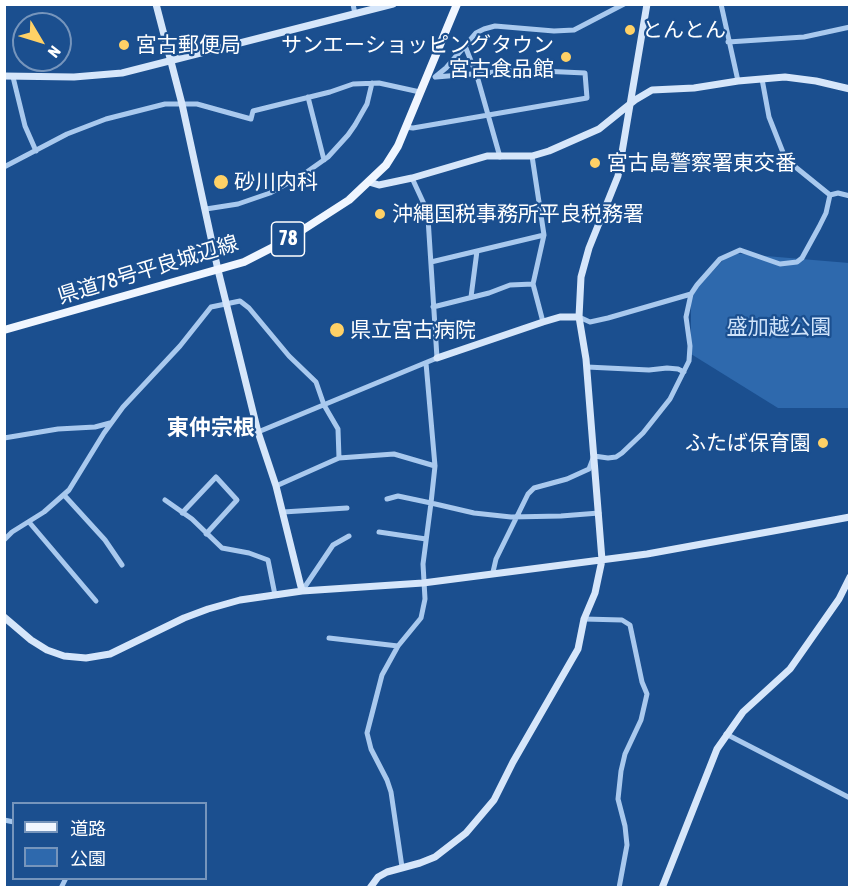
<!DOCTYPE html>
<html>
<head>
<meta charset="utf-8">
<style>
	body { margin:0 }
	#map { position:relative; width:854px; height:892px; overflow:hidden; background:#1b4f8f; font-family:"Asap Condensed","Noto Sans JP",sans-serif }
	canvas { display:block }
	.frame { position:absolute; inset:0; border:6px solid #fff; pointer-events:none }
	.legend { position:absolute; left:12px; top:802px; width:195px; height:78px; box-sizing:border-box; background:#1b4f8f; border:2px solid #7695bc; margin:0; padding:8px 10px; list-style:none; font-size:18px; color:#fff }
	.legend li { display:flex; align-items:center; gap:12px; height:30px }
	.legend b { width:30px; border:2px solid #7695bc }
	.north { position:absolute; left:12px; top:12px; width:60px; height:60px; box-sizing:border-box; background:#1b4f8f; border:2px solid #7695bc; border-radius:50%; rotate:128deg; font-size:16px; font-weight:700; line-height:24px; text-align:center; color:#fff }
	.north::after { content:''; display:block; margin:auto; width:21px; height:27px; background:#ffd166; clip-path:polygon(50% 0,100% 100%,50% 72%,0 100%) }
</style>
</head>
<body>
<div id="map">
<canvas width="854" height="892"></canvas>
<div class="frame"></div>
<ul class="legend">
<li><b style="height:8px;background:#f0f6ff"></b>道路</li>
<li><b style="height:16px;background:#2e69ad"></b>公園</li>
</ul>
<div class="north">N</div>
</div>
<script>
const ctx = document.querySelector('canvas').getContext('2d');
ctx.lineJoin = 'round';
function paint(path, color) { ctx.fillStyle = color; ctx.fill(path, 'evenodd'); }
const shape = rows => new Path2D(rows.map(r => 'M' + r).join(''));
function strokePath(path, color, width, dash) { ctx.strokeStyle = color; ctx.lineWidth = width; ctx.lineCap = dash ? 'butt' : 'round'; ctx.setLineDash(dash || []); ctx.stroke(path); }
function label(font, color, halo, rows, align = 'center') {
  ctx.font = font + ' "Asap Condensed","Noto Sans JP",sans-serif'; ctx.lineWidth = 4.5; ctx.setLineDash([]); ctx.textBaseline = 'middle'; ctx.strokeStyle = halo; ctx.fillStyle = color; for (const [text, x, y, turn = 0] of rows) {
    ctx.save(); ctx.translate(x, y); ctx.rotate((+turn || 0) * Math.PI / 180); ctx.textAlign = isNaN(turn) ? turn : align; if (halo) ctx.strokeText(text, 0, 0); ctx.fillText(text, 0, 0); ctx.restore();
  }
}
const green = shape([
	[730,253,849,263,849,408,778,408,691,354,691,294]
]);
const street = shape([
	[353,4,355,14],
	[721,4,738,81],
	[728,42,804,37,850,27],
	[465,46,477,76,500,157],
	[13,77,25,126,36,151],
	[435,77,446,68,476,33,484,29,495,26,554,31,574,30,624,4],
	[762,79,769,117,784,155,788,161,830,195],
	[308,97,324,160],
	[405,127,413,128,587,98,585,73,520,70,436,77],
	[532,156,544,235,533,284,543,322],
	[4,167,67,134,106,119,165,104,197,104,251,119,253,111,330,92,353,84,379,83,420,92],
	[830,195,838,193,850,196],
	[206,209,238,204,270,193,304,174,328,157,348,135,355,125,367,104,372,83],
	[431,262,544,235],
	[471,297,477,251],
	[433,307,489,293,510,285,533,284],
	[579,317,590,322,608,318,691,294],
	[587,367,649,370,667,368,678,369,684,372],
	[258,432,437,358,428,218,424,204,412,178],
	[4,438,58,429,95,427,110,423],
	[276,486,339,458,394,454,435,466],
	[64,495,105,540,122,565],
	[387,499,398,496,431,503,435,466,426,363],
	[165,500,192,519,222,548,249,553,268,560,275,595],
	[283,512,347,508],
	[182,513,216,477,237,500,206,534],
	[29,522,96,601],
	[379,532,426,539],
	[4,540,12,532,44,512,69,490,104,433,123,407,180,346,211,307,240,301,249,308,289,356,316,382,324,405,338,429,339,458],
	[493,572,496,559,528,494,534,488,567,479,589,469,594,456,608,458,616,457,622,453,643,433,670,399,689,361,690,346,686,317,691,294,697,285,720,259,740,250,780,264,797,262,802,258,819,227,826,213,830,195],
	[302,591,333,545,349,536],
	[584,619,622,620,630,625,642,682,647,694,641,720,625,754,621,771,618,799,625,826,627,845,619,888],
	[329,638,398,646],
	[726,734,850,798],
	[4,820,14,822],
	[402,867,391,792,387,780,371,749,367,733,382,675,398,646,421,618,425,599,423,564,431,503,474,513,511,517,561,516,599,513],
	[61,888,66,878]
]);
const secondary = shape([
	[156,4,182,104,218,270,258,432,276,486,302,591],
	[4,76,74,77,122,73,393,4],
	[369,182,379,185,412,178,487,156,532,156,549,151,599,129,635,100,652,90,694,88,738,81,785,77,816,81,850,89],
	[437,358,543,322,560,317,579,317],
	[4,617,31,640,47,650,64,656,86,658,110,654,184,618,208,609,240,600,302,591,423,583,647,554,850,517],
	[370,888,378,877,387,872,420,863,435,857,466,833,494,800,513,762,578,649,584,619,595,593,602,560,586,359,579,317,581,277,589,248,618,176,647,4],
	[662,888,717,749,743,712,790,669,839,599,850,577]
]);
const primary = shape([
	[4,330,244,262,287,240,349,200,386,165,398,146,457,4]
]);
const markers = [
	[630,30,6,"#ffd166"],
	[124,45,6,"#ffd166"],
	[566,57,6,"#ffd166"],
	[595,163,6,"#ffd166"],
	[221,182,8,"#ffd166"],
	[380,214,6,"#ffd166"],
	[337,330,8,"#ffd166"],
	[823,443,6,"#ffd166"]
];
const shields = [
	[288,239,33]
];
const shieldNames = [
	["78",288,239]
];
const poiNames = [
	["とんとん",642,30],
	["宮古郵便局",136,45],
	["サンエーショッピングタウン",554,45,"right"],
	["宮古食品館",554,69,"right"],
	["宮古島警察署東交番",607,163],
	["砂川内科",234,182],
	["沖縄国税事務所平良税務署",392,214],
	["県立宮古病院",350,330],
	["ふたば保育園",811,443,"right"]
];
const streetNames = [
	["県道78号平良城辺線",148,270,-17]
];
const parkNames = [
	["盛加越公園",779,327]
];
const neighbourhoodNames = [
	["東仲宗根",211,428]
];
paint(green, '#2e69ad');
strokePath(street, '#a9c9ee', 5);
strokePath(secondary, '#d6e6fa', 7);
strokePath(primary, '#f0f6ff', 8);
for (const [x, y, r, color] of markers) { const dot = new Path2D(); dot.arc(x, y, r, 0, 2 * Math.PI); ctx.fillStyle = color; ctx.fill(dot); strokePath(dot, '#1b4f8f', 2); }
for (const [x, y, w] of shields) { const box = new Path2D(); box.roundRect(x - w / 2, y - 17, w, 34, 4.5); ctx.fillStyle = '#1b4f8f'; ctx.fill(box); strokePath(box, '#fff', 1.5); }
label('bold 20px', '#fff', null, shieldNames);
label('21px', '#fff', '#1b4f8f', poiNames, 'left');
label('21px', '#fff', '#1b4f8f', streetNames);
label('21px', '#cfe3fa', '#1b4f8f', parkNames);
label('bold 22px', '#fff', '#1b4f8f', neighbourhoodNames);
</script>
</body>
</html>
